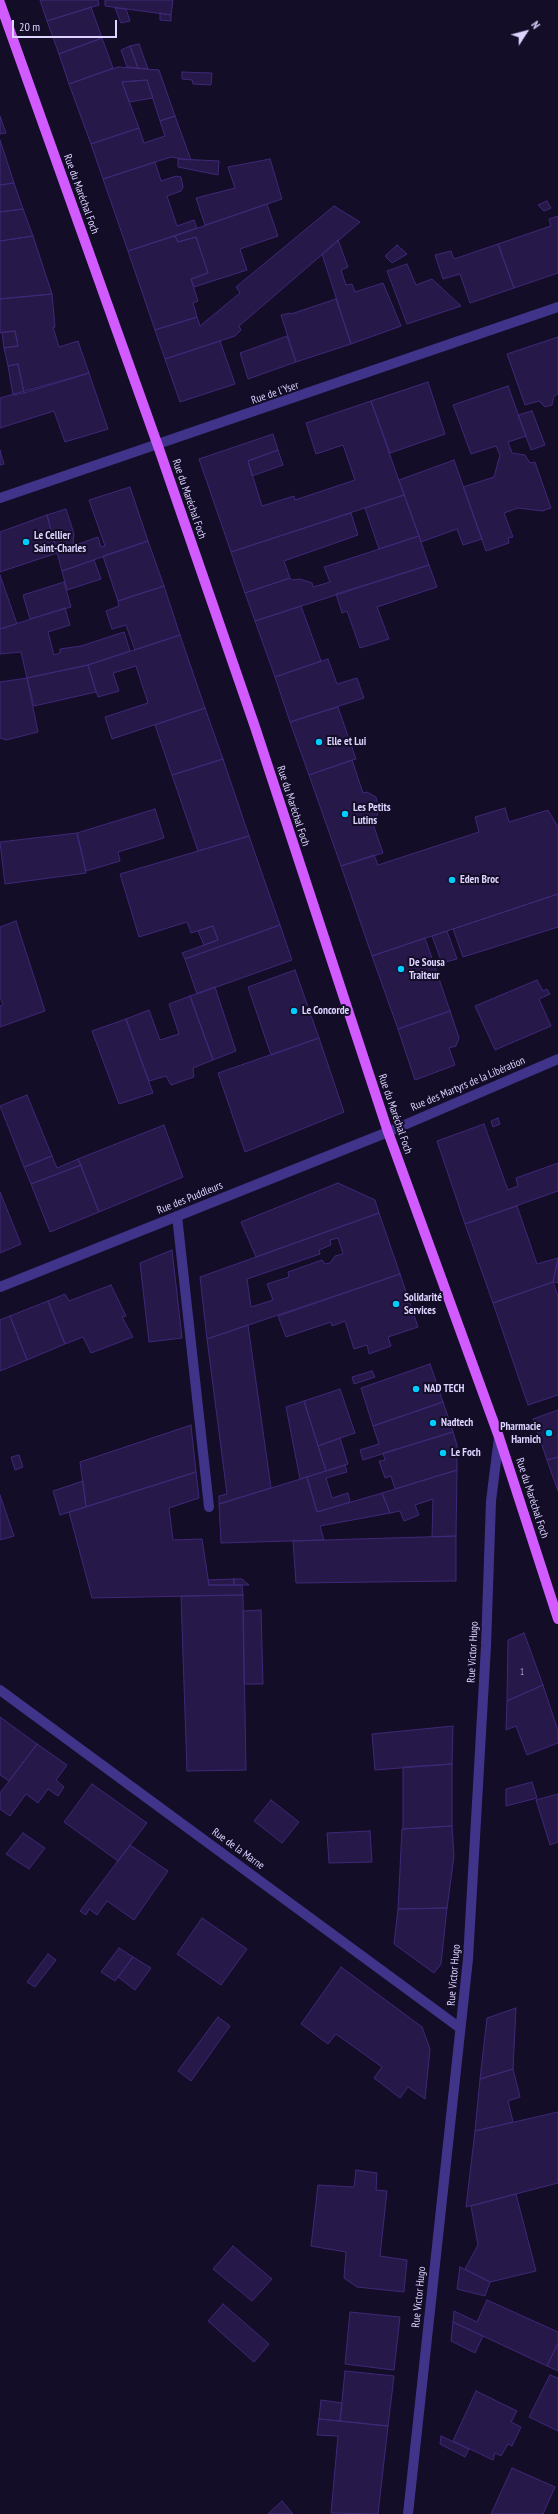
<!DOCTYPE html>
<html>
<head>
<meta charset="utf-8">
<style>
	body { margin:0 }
	#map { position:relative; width:558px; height:2514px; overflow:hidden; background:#140d27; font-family:"PT Sans Narrow",sans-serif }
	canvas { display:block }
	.north { position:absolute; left:506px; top:12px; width:40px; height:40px; -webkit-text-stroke:3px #140d27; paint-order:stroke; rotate:54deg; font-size:11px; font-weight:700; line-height:16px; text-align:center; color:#ddd4ff }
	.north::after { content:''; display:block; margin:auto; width:14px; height:18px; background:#ddd4ff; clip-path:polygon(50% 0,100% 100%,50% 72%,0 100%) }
	.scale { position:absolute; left:12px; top:20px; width:105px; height:18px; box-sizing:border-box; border:2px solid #ddd4ff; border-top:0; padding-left:5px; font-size:12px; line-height:14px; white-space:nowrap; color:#ddd4ff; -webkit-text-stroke:3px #140d27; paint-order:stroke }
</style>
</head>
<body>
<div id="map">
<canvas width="558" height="2514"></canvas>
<div class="north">N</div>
<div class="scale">20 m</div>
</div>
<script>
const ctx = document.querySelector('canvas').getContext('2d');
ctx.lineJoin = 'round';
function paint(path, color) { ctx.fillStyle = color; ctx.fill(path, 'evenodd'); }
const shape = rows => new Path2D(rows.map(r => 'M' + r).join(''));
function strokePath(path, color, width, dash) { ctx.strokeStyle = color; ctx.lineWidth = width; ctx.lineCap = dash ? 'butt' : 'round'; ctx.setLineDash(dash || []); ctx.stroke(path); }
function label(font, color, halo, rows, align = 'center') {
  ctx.font = font + ' "PT Sans Narrow",sans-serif'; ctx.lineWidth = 4; ctx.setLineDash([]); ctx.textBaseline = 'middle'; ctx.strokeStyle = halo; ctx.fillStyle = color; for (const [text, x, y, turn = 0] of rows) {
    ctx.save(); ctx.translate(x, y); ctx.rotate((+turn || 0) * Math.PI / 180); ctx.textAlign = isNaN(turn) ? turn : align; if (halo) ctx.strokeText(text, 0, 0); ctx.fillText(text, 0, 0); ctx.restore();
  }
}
const building = shape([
	[40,0,98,0,99,5,47,21,40,0],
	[105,0,173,0,171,15,105,6,105,0],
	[91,7,102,38,59,54,47,21,91,7],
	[115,8,126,9,130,21,121,23,115,8],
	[160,13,171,15,171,21,160,20,160,13],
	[102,38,113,68,69,84,59,54,102,38],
	[139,44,148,69,138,68,130,46,139,44],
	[130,46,138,68,127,67,121,50,130,46],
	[118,67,159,70,175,116,160,121,147,80,122,82,139,128,91,144,69,84,118,67],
	[182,72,212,73,211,85,193,84,192,80,182,79,182,72],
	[147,80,153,98,129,102,122,82,147,80],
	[0,116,6,133,0,134,0,116],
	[175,116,191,160,171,157,103,179,91,144,139,128,144,143,165,136,160,121,175,116],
	[0,140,14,183,0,185,0,140],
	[178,159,219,161,218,175,178,167,178,159],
	[270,159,282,199,205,225,196,198,235,188,228,167,270,159],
	[155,162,161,181,176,176,181,177,183,187,181,191,167,196,177,226,194,220,197,228,128,251,103,179,155,162],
	[14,183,23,209,0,212,0,185,14,183],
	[547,201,551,208,544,211,538,205,547,201],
	[267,204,278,236,240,249,247,270,194,287,191,279,208,273,196,237,178,242,175,236,267,204],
	[334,206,360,222,239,326,241,330,235,336,165,359,155,330,197,317,200,326,240,293,236,287,334,206],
	[23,209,33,236,0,241,0,212,23,209],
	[558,216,558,273,514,288,498,244,551,226,549,219,558,216],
	[33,236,52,294,0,299,0,241,33,236],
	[175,236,178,242,196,237,208,273,191,279,198,301,193,303,197,317,155,330,128,251,175,236],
	[338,240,348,267,341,270,346,285,352,284,355,292,383,283,401,326,351,344,322,254,338,240],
	[498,244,514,288,470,303,460,274,443,279,435,255,451,251,454,259,498,244],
	[397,245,407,254,392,263,385,256,397,245],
	[407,264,416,285,432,279,461,306,407,324,387,271,407,264],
	[52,294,55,327,53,327,59,347,78,341,89,373,24,393,18,364,8,366,4,348,18,346,15,331,0,333,0,299,52,294],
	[336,299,351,344,296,362,281,315,290,313,291,314,336,299],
	[15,331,18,346,4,348,2,332,15,331],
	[287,336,296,362,248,379,240,353,287,336],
	[558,337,558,394,554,396,552,405,545,407,539,401,525,405,507,354,558,337],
	[220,341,235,384,180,402,165,359,220,341],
	[18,364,24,393,13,395,8,366,18,364],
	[89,373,108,429,65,442,54,411,0,428,0,398,89,373],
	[428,382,445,434,390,453,371,401,428,382],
	[508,386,526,436,508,442,512,453,525,455,530,463,535,462,551,508,542,511,518,508,504,513,513,537,508,538,509,543,486,551,463,487,494,477,500,455,496,446,471,454,453,405,508,386],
	[371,401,404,495,231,552,199,459,273,434,278,450,248,461,262,506,294,496,295,500,355,480,343,445,316,454,306,423,371,401],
	[532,411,545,445,531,450,518,415,532,411],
	[0,450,4,464,0,465,0,450],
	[278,450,283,465,252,476,248,461,278,450],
	[454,460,482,539,463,545,457,529,421,542,399,480,454,460],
	[130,487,148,541,62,571,47,515,66,509,74,534,73,546,98,537,101,547,105,546,89,500,130,487],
	[404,495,419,536,379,549,365,508,404,495],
	[351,513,358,535,284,561,290,578,245,593,231,552,351,513],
	[47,515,57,553,0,572,0,532,47,515],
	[419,536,429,565,255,621,245,593,290,578,292,580,300,579,312,583,313,587,330,582,324,567,419,536],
	[148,541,164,586,118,601,103,556,148,541],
	[94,560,101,579,67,590,62,571,94,560],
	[429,565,437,587,377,607,389,639,360,648,347,611,342,613,336,594,429,565],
	[0,575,17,624,0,629,0,575],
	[64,582,71,607,30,619,23,595,64,582],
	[164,586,180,635,135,650,126,625,112,629,106,611,119,606,118,601,164,586],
	[301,606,321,661,275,677,255,621,301,606],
	[65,608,70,625,48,632,54,655,60,653,60,649,81,646,124,632,130,651,88,665,27,678,21,652,0,654,0,629,65,608],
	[180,635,205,708,112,739,105,717,148,703,136,666,113,673,119,691,98,697,88,665,180,635],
	[328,659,337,684,357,678,364,698,290,722,275,677,328,659],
	[88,665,96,692,34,706,27,678,88,665],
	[27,678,38,732,6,740,0,738,0,682,27,678],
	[338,707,356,759,309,775,290,722,338,707],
	[205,708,223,759,172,775,155,725,205,708],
	[223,759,249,836,198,851,172,775,223,759],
	[352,760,363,793,367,792,376,797,379,809,377,816,371,818,383,853,341,866,309,775,352,760],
	[505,808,509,822,548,810,558,827,558,894,372,956,341,866,374,855,378,865,479,832,475,817,505,808],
	[155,809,164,838,118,852,120,861,86,871,77,833,155,809],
	[77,833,86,873,5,884,0,842,77,833],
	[249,836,280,925,185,959,182,953,218,940,213,926,191,933,187,922,139,937,120,874,249,836],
	[558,894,558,927,463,957,453,929,558,894],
	[16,921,45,1011,0,1027,0,1006,3,1005,0,997,0,927,16,921],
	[280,925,292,960,197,994,185,959,280,925],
	[213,926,218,940,204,945,198,931,213,926],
	[447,931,457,959,442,963,432,936,447,931],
	[425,938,450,1011,398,1029,372,956,425,938],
	[295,970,319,1038,271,1055,248,987,295,970],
	[537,980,543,991,547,989,550,994,539,999,551,1026,495,1050,475,1006,537,980],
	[215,987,236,1051,213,1060,190,996,215,987],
	[190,996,213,1060,193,1068,194,1077,171,1085,166,1076,149,1081,126,1019,149,1010,160,1040,179,1034,169,1004,190,996],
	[450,1011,459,1038,456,1046,449,1048,455,1065,415,1080,398,1029,450,1011],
	[126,1019,153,1093,119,1104,92,1031,126,1019],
	[319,1038,344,1112,245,1152,218,1073,319,1038],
	[27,1095,52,1156,24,1167,0,1106,27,1095],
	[498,1118,500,1124,493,1127,491,1121,498,1118],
	[484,1124,508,1190,518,1186,516,1178,558,1163,558,1191,465,1224,437,1141,484,1124],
	[164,1125,183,1177,99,1212,78,1159,164,1125],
	[52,1156,57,1168,78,1159,81,1165,31,1184,24,1167,52,1156],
	[81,1165,99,1212,50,1232,31,1184,81,1165],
	[338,1183,375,1200,379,1213,256,1257,241,1222,338,1183],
	[0,1192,21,1244,0,1253,0,1192],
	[517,1206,537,1264,558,1258,553,1282,493,1303,465,1224,517,1206],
	[379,1213,400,1274,207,1339,200,1277,379,1213],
	[338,1238,343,1254,335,1256,330,1263,325,1264,322,1260,288,1272,289,1277,267,1284,273,1300,251,1307,247,1279,320,1254,319,1250,331,1245,330,1240,338,1238],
	[172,1250,182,1338,149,1342,140,1263,172,1250],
	[558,1259,558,1283,553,1282,558,1259],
	[400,1274,418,1327,388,1337,391,1346,369,1354,367,1345,354,1349,345,1321,332,1326,331,1322,286,1337,278,1316,400,1274],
	[553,1282,558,1296,558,1395,528,1405,493,1303,553,1282],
	[111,1285,126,1316,122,1317,133,1337,91,1353,83,1337,65,1344,48,1301,65,1294,69,1301,111,1285],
	[48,1301,65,1344,27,1360,10,1316,48,1301],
	[10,1316,27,1360,0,1371,0,1320,10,1316],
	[248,1325,271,1488,219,1504,219,1496,227,1494,207,1339,248,1325],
	[430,1364,443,1402,373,1426,361,1388,430,1364],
	[372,1371,375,1377,354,1384,352,1377,372,1371],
	[340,1389,355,1433,318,1446,304,1401,340,1389],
	[304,1401,326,1471,300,1479,286,1407,304,1401],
	[443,1402,453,1432,363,1460,360,1450,379,1444,373,1426,443,1402],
	[558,1410,558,1457,547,1460,533,1419,558,1410],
	[191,1425,196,1472,86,1507,80,1462,191,1425],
	[453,1432,457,1445,457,1470,395,1489,391,1476,385,1478,379,1461,385,1460,383,1453,453,1432],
	[340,1438,348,1464,326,1471,318,1446,340,1438],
	[19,1455,23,1467,15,1470,11,1457,19,1455],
	[558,1457,558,1491,547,1460,558,1457],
	[345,1465,347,1472,326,1478,332,1498,348,1493,350,1502,317,1512,307,1477,345,1465],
	[457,1470,456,1536,432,1537,433,1499,415,1505,419,1515,404,1521,400,1511,390,1513,382,1493,457,1470],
	[196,1472,199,1498,169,1508,173,1540,202,1539,209,1585,242,1585,243,1595,92,1598,69,1512,196,1472],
	[307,1477,317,1512,382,1493,390,1513,320,1526,324,1540,221,1543,219,1504,307,1477],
	[83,1481,86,1507,60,1515,53,1491,83,1481],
	[0,1495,14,1536,0,1540,0,1495],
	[456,1536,456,1581,296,1583,293,1541,456,1536],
	[234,1579,234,1585,209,1585,208,1580,234,1579],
	[234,1579,242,1579,249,1585,234,1585,234,1579],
	[243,1595,246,1770,187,1771,181,1596,243,1595],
	[261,1610,263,1684,244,1684,243,1611,261,1610],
	[524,1633,543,1685,507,1701,508,1640,524,1633],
	[543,1685,558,1731,558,1743,527,1755,516,1726,506,1730,507,1701,543,1685],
	[0,1717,37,1744,9,1781,0,1775,0,1717],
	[453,1726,452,1764,375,1770,372,1734,453,1726],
	[37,1744,67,1765,56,1780,64,1787,58,1796,48,1789,38,1803,26,1794,10,1816,0,1809,0,1793,37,1744],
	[452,1764,452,1826,403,1829,403,1767,452,1764],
	[532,1782,537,1798,506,1806,506,1789,532,1782],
	[92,1784,147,1823,118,1861,64,1822,92,1784],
	[558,1794,558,1842,550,1845,536,1800,558,1794],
	[271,1800,299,1822,282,1843,254,1821,271,1800],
	[452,1826,454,1856,447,1908,398,1909,402,1829,452,1826],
	[370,1831,372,1862,329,1863,327,1833,370,1831],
	[23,1833,45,1848,29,1869,6,1854,23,1833],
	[130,1845,168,1871,134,1920,107,1901,97,1915,89,1909,86,1915,80,1911,130,1845],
	[447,1908,441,1964,434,1973,394,1944,398,1909,447,1908],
	[202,1918,247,1949,221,1985,177,1954,202,1918],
	[119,1948,133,1957,115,1981,101,1972,119,1948],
	[48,1954,56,1960,35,1987,27,1982,48,1954],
	[133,1957,151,1968,135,1990,118,1977,133,1957],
	[341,1967,422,2027,430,2049,425,2099,408,2087,400,2098,374,2078,382,2067,336,2034,328,2044,301,2024,341,1967],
	[516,2008,513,2069,480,2079,487,2018,516,2008],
	[218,2017,230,2026,191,2081,178,2071,218,2017],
	[513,2069,520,2097,508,2101,513,2122,475,2131,480,2079,513,2069],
	[558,2112,558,2183,466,2207,475,2131,558,2112],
	[356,2170,377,2173,376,2190,387,2191,380,2256,407,2260,404,2292,357,2287,344,2278,346,2252,311,2246,318,2185,354,2187,356,2170],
	[516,2194,536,2271,490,2282,465,2269,478,2245,471,2206,516,2194],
	[233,2246,272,2279,252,2301,213,2269,233,2246],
	[460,2267,490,2282,485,2296,457,2289,460,2267],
	[487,2300,558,2332,558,2343,547,2366,453,2322,454,2311,477,2322,487,2300],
	[223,2304,269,2344,254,2362,208,2321,223,2304],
	[350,2312,400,2317,394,2370,345,2364,350,2312],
	[453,2322,483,2336,475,2353,451,2341,453,2322],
	[558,2343,558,2371,547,2366,558,2343],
	[345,2371,394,2376,388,2426,340,2421,345,2371],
	[550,2375,558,2378,558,2431,529,2417,550,2375],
	[476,2391,517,2411,511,2422,521,2427,512,2446,508,2444,501,2456,495,2453,493,2460,453,2441,476,2391],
	[321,2400,342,2403,340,2421,319,2419,321,2400],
	[319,2419,388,2426,378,2514,331,2513,338,2436,317,2435,319,2419],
	[441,2436,469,2449,465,2457,440,2444,441,2436],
	[512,2468,555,2487,543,2514,491,2514,512,2468],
	[282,2501,293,2514,268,2514,282,2501]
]);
const minor = shape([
	[0,498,558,307],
	[177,1216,209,1507],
	[0,1287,388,1132,558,1059],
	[0,1690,460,2028],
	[408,2514,468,1959,486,1646,491,1501,499,1437]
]);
const major = shape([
	[0,3,158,446,255,727,388,1132,499,1437,558,1619]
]);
const markers = [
	[26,542,4,"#00cdff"],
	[319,742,4,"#00cdff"],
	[345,814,4,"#00cdff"],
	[452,880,4,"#00cdff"],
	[401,969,4,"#00cdff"],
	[294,1011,4,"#00cdff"],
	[396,1304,4,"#00cdff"],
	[416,1389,4,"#00cdff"],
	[433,1423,4,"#00cdff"],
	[549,1433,4,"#00cdff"],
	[443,1453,4,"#00cdff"]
];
const numberNames = [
	["1",522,1672]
];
const streetNames = [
	["Rue du Maréchal Foch",81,194,70],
	["Rue de l'Yser",275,393,-19],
	["Rue du Maréchal Foch",189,499,71],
	["Rue du Maréchal Foch",293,806,72],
	["Rue des Martyrs de la Libération",468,1084,-23],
	["Rue du Maréchal Foch",395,1114,71],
	["Rue des Puddleurs",190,1198,-22],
	["Rue du Maréchal Foch",532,1498,72],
	["Rue Victor Hugo",473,1652,-87],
	["Rue de la Marne",238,1849,36],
	["Rue Victor Hugo",454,1975,-85],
	["Rue Victor Hugo",419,2297,-84]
];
const poiNames = [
	["Le Cellier",34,536],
	["Saint-Charles",34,549],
	["Elle et Lui",327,742],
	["Les Petits",353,808],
	["Lutins",353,821],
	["Eden Broc",460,880],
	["De Sousa",409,963],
	["Traiteur",409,976],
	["Le Concorde",302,1011],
	["Solidarité",404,1298],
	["Services",404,1311],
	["NAD TECH",424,1389],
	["Nadtech",441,1423],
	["Pharmacie",541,1427,"right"],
	["Harnich",541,1440,"right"],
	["Le Foch",451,1453]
];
paint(building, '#27184a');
strokePath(building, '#3f2878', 1);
strokePath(minor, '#40348a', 10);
strokePath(major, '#d15bff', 10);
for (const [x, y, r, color] of markers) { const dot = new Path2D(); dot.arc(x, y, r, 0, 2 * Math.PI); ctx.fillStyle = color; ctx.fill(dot); strokePath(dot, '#140d27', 1.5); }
label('9px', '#b0a5d2', null, numberNames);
label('11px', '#ddd4ff', '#140d27', streetNames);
label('bold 11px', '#ddd4ff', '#140d27', poiNames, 'left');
</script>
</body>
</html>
